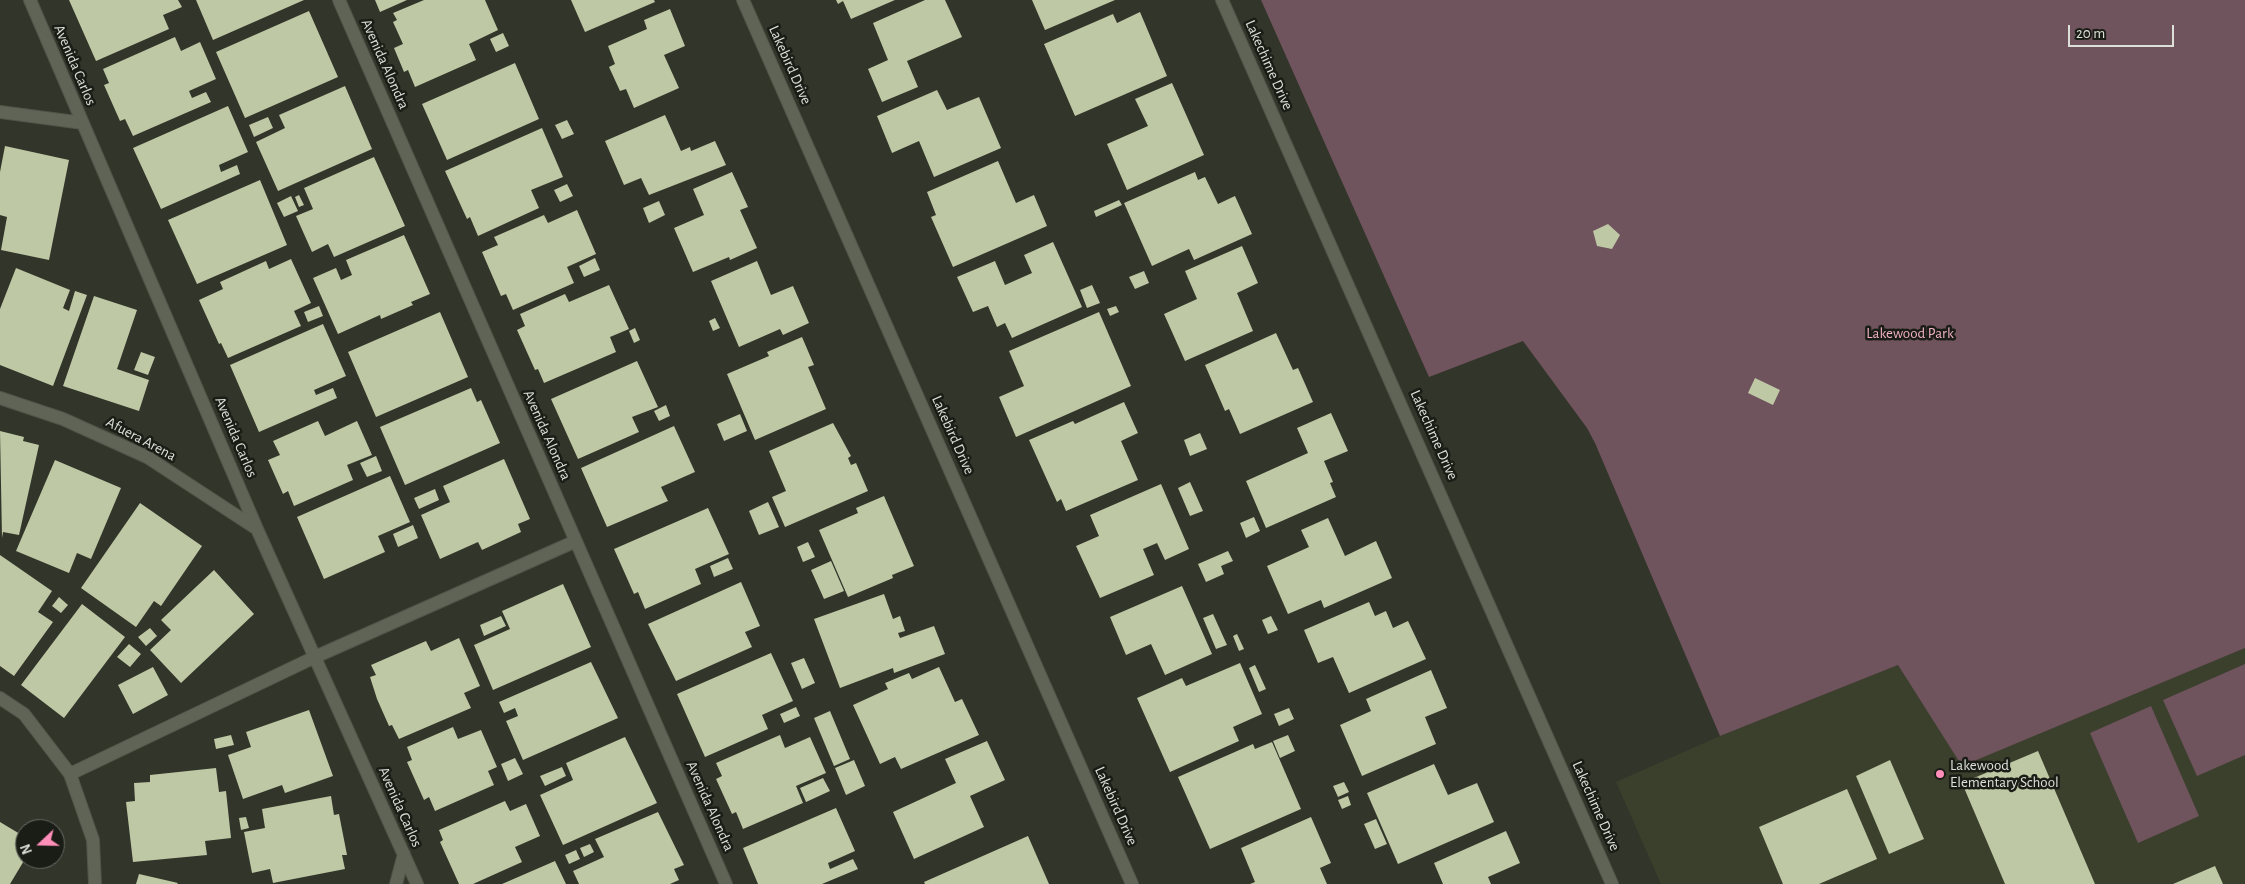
<!DOCTYPE html>
<html>
<head>
<meta charset="utf-8">
<style>
	body { margin:0 }
	#map { position:relative; width:2245px; height:884px; overflow:hidden; background:#323529; font-family:"Alegreya Sans",sans-serif }
	canvas { display:block }
	.north { position:absolute; left:15px; top:819px; width:50px; height:50px; box-sizing:border-box; background:#1a1c16; border:1px solid #686a64; border-radius:50%; rotate:249deg; font-size:14px; font-weight:700; line-height:20px; text-align:center; color:#dde0d8 }
	.north::after { content:''; display:block; margin:auto; width:18px; height:22px; background:#ff8eb9; clip-path:polygon(50% 0,100% 100%,50% 72%,0 100%) }
	.scale { position:absolute; left:2068px; top:25px; width:106px; height:22px; box-sizing:border-box; border:2px solid #dde0d8; border-top:0; padding-left:6px; font-size:15px; line-height:18px; white-space:nowrap; color:#dde0d8; -webkit-text-stroke:4px #1a1c16; paint-order:stroke }
</style>
</head>
<body>
<div id="map">
<canvas width="2245" height="884"></canvas>
<div class="north">N</div>
<div class="scale">20 m</div>
</div>
<script>
const ctx = document.querySelector('canvas').getContext('2d');
ctx.lineJoin = 'round';
function paint(path, color) { ctx.fillStyle = color; ctx.fill(path, 'evenodd'); }
const shape = rows => new Path2D(rows.map(r => 'M' + r).join(''));
function strokePath(path, color, width, dash) { ctx.strokeStyle = color; ctx.lineWidth = width; ctx.lineCap = dash ? 'butt' : 'round'; ctx.setLineDash(dash || []); ctx.stroke(path); }
function label(font, color, halo, rows, align = 'center') {
  ctx.font = font + ' "Alegreya Sans",sans-serif'; ctx.lineWidth = 5; ctx.setLineDash([]); ctx.textBaseline = 'middle'; ctx.strokeStyle = halo; ctx.fillStyle = color; for (const [text, x, y, turn = 0] of rows) {
    ctx.save(); ctx.translate(x, y); ctx.rotate((+turn || 0) * Math.PI / 180); ctx.textAlign = isNaN(turn) ? turn : align; if (halo) ctx.strokeText(text, 0, 0); ctx.fillText(text, 0, 0); ctx.restore();
  }
}
const built = shape([
	[2245,648,2245,884,1661,884,1616,782,1720,736,1898,665,1962,765]
]);
const green = shape([
	[1261,0,2245,0,2245,648,1962,766,1898,665,1720,736,1595,443,1587,428,1523,341,1429,377],
	[2245,664,2245,755,2197,776,2163,700],
	[2151,706,2199,816,2138,843,2090,733]
]);
const building = shape([
	[69,0,178,0,182,7,163,15,169,29,96,61],
	[196,0,304,0,213,40],
	[375,0,407,0,380,12],
	[424,0,485,0,498,30,469,44,476,60,415,87,408,70,404,72,394,48,403,44,393,22,397,20,393,13],
	[571,0,654,0,655,2,585,32],
	[836,0,895,0,851,19,843,1,838,4],
	[925,0,945,0,962,37,907,61,918,87,882,102,868,69,888,60,873,23],
	[1032,0,1115,0,1045,30],
	[670,9,685,46,664,55,679,88,634,108,626,89,620,91,609,67,615,64,608,46,647,29,644,20],
	[309,11,338,77,245,118,216,52],
	[1140,12,1167,76,1075,116,1044,44,1113,14,1117,23],
	[503,33,509,46,496,52,490,39],
	[175,37,181,51,200,42,216,79,189,91,192,98,206,92,211,102,133,136,125,119,120,121,104,85,109,83,103,69],
	[515,63,539,119,447,160,422,104],
	[1172,83,1204,155,1127,190,1107,144,1148,126,1135,99],
	[345,86,372,149,278,191,256,142,285,128,279,115],
	[937,90,947,110,979,97,1001,148,934,177,919,141,892,153,877,116],
	[228,106,248,152,219,165,221,172,237,165,240,174,161,209,133,148],
	[665,115,681,151,690,147,691,151,715,141,726,165,649,195,641,178,624,185,605,141],
	[268,117,273,128,254,137,249,125],
	[567,120,574,134,562,139,555,125],
	[542,128,563,177,531,190,539,208,478,236,470,217,467,219,445,171],
	[5,146,69,160,49,260,1,250,7,217,0,215,0,172],
	[374,157,405,226,334,257,328,244,312,252,296,216,313,209,304,188],
	[998,161,1016,203,1034,195,1047,226,953,267,931,217,936,215,927,192],
	[732,172,748,207,740,210,757,248,730,260,729,257,693,272,674,228,704,215,693,189],
	[1195,172,1198,180,1205,177,1218,204,1235,196,1252,234,1194,260,1189,249,1152,266,1124,203],
	[260,180,287,245,197,284,168,220],
	[567,184,573,196,560,202,554,190],
	[299,195,304,205,299,207,295,197],
	[291,196,298,211,284,217,277,203],
	[1119,200,1122,205,1096,217,1094,211],
	[659,201,665,215,649,223,643,208],
	[577,210,596,254,567,267,574,283,513,310,506,294,501,296,482,252,498,245,494,237,544,215,548,223],
	[1608,224,1620,235,1612,249,1597,246,1593,231],
	[404,235,430,294,411,302,413,305,381,319,380,315,338,334,313,278,336,268,341,280,352,275,346,260],
	[1053,242,1082,307,1012,338,1005,323,997,327,988,306,973,312,957,277,995,261,1005,285,1032,273,1024,255],
	[1242,246,1258,283,1237,293,1253,331,1185,361,1164,314,1197,299,1185,271],
	[595,258,600,270,584,277,579,266],
	[291,259,311,303,294,311,301,326,228,358,221,343,219,344,199,300,223,289,220,282,266,261,269,269],
	[757,261,771,295,793,286,809,323,783,335,780,329,739,347,711,281],
	[16,268,70,290,63,308,69,311,75,291,87,295,53,386,0,365,0,309],
	[1144,271,1149,283,1135,289,1129,277],
	[609,285,629,329,610,337,616,352,544,383,538,369,535,370,517,330,525,326,520,314,565,294,569,302],
	[1092,285,1100,303,1087,308,1080,290],
	[94,296,137,310,117,369,149,380,139,411,63,386],
	[319,306,323,316,308,322,304,312],
	[1116,306,1119,312,1110,316,1107,309],
	[440,312,468,377,376,417,348,352],
	[1099,312,1131,386,1016,437,999,397,1024,386,1009,351],
	[715,318,720,328,713,331,709,321],
	[323,324,346,376,314,390,316,395,333,388,337,398,259,432,230,365],
	[635,328,640,340,634,343,629,331],
	[1276,333,1293,370,1298,368,1313,402,1240,434,1229,409,1225,411,1205,365],
	[802,337,814,365,808,367,826,409,755,440,727,374,769,356,767,352],
	[141,352,155,357,148,375,134,370],
	[637,361,658,407,632,417,639,432,578,459,551,399],
	[1755,378,1780,390,1773,405,1748,393],
	[471,388,477,402,481,400,500,443,405,485,380,427],
	[1124,402,1138,433,1121,441,1138,480,1066,511,1061,499,1057,502,1029,440,1073,421,1075,424],
	[666,405,670,416,659,421,654,411],
	[1331,413,1348,451,1324,461,1333,482,1330,483,1336,497,1266,528,1246,481,1308,453,1297,428],
	[740,414,747,431,724,441,717,424],
	[318,421,325,436,357,421,372,455,347,465,353,480,294,506,288,491,283,494,268,460,280,455,273,441],
	[833,423,851,456,848,458,851,465,856,463,868,491,785,527,772,497,786,491,769,451],
	[674,426,695,472,661,487,668,501,607,527,581,468],
	[0,431,24,437,23,441,39,445,19,535,3,532,2,538],
	[1200,433,1207,449,1190,456,1184,440],
	[376,456,382,471,367,477,360,463],
	[504,459,530,519,518,524,521,532,482,550,478,542,440,559,421,515,450,502,443,486],
	[55,460,121,488,91,559,77,553,69,573,16,551],
	[390,476,410,522,378,536,385,552,324,579,297,517],
	[1190,482,1203,511,1190,516,1178,488],
	[1161,484,1189,549,1165,560,1157,543,1143,549,1154,575,1100,598,1076,546,1099,536,1090,515],
	[435,489,439,500,419,509,414,498],
	[884,496,914,566,892,575,893,578,848,597,819,530,858,513,856,508],
	[768,502,779,527,759,535,749,511],
	[140,503,202,546,161,606,154,601,136,627,81,588],
	[708,508,729,554,695,569,701,584,645,609,638,592,634,594,614,549],
	[1254,517,1260,531,1246,538,1240,523],
	[1328,518,1345,556,1376,541,1392,578,1324,608,1321,600,1288,614,1267,566,1309,547,1301,530],
	[413,525,418,538,398,547,393,534],
	[808,542,815,557,803,562,797,547],
	[1228,551,1233,561,1221,566,1224,574,1206,582,1198,564],
	[0,555,52,591,38,612,53,622,14,676,0,666],
	[728,558,733,569,714,577,710,566],
	[831,561,844,591,824,599,811,570],
	[214,570,254,614,181,683,150,650,171,630,161,620],
	[741,582,760,626,745,632,752,647,676,681,648,624],
	[563,584,591,647,493,690,474,645,510,629,502,611],
	[1182,586,1212,654,1165,675,1151,644,1126,655,1110,617],
	[884,594,893,619,900,616,905,631,898,633,900,638,934,626,945,654,894,673,893,668,840,688,814,619],
	[59,597,68,605,61,613,52,606],
	[1369,602,1375,616,1386,611,1393,628,1408,621,1426,659,1349,693,1333,657,1318,663,1304,630],
	[82,604,125,637,64,718,21,685],
	[1213,614,1227,645,1216,649,1203,618],
	[501,616,506,626,484,636,480,625],
	[1271,616,1278,630,1268,634,1262,620],
	[150,628,157,636,146,646,138,637],
	[1237,634,1244,649,1239,651,1233,636],
	[459,638,480,686,464,693,471,708,399,739,392,725,389,726,377,699,370,677,376,675,371,665,426,641,431,651],
	[129,644,141,654,130,667,117,657],
	[771,653,793,701,762,715,768,729,705,757,677,694],
	[804,658,815,683,802,689,791,663],
	[591,662,618,718,523,760,506,721,518,716,515,708,504,713,499,702],
	[1240,663,1262,714,1233,727,1239,741,1170,772,1137,698,1182,678,1186,686],
	[1255,665,1266,689,1259,692,1249,668],
	[153,667,168,695,133,714,118,685],
	[939,667,955,702,962,699,979,735,901,769,895,757,880,764,853,705,888,689,885,683,909,673,912,679],
	[1431,670,1447,708,1425,717,1436,744,1362,776,1340,725,1371,711,1366,699],
	[796,707,800,716,784,723,780,714],
	[1289,708,1294,719,1279,726,1274,714],
	[309,710,333,776,285,793,282,785,243,799,228,755,251,747,246,732],
	[830,711,850,759,834,766,814,718],
	[453,727,458,739,481,730,497,767,488,771,494,785,435,811,429,797,424,800,407,762,412,760,407,747],
	[231,735,234,745,216,749,214,739],
	[780,735,785,748,810,737,826,773,796,786,803,803,743,829,736,812,732,814,716,779,722,776,716,763],
	[1288,735,1295,751,1280,758,1273,741],
	[625,737,657,803,563,845,540,795,573,780,566,763],
	[987,741,1005,780,970,796,984,827,914,859,893,812,956,783,945,759],
	[1272,742,1301,809,1210,849,1178,777,1253,744,1255,749],
	[2038,751,2095,884,2005,884,1962,783],
	[515,758,523,774,508,781,501,764],
	[854,760,865,786,846,795,835,768],
	[1890,760,1924,839,1889,854,1856,776],
	[1434,764,1448,795,1477,783,1494,822,1398,864,1367,793],
	[562,767,566,776,545,786,540,776],
	[216,768,219,792,226,791,231,838,205,841,207,855,133,862,126,802,135,801,134,783,150,782,150,775],
	[823,778,830,791,806,802,800,788],
	[1344,782,1349,792,1338,797,1333,786],
	[1847,789,1877,859,1819,884,1783,884,1759,827],
	[331,796,334,815,339,814,347,855,342,855,345,869,273,883,270,869,252,873,244,832,265,828,262,809],
	[1348,796,1351,805,1342,809,1338,800],
	[505,801,510,811,526,804,540,836,515,847,522,862,473,884,459,884,440,842,443,840,439,830],
	[836,808,855,851,828,863,830,869,853,859,858,869,822,884,758,884,743,848],
	[658,812,684,865,674,869,679,880,670,884,579,884,573,871,604,857,595,839],
	[246,817,249,828,241,830,239,818],
	[1311,817,1331,863,1320,868,1327,884,1250,884,1255,882,1241,848],
	[1376,819,1387,844,1375,849,1364,824],
	[0,822,25,837,25,859,10,884,0,884],
	[1506,831,1520,863,1488,877,1491,884,1443,884,1434,863],
	[1028,836,1049,884,925,884,924,882],
	[590,844,594,852,584,857,580,848],
	[576,850,580,859,569,864,565,855],
	[555,861,566,884,502,884],
	[2215,866,2223,884,2173,884],
	[139,874,178,883,177,884,136,884]
]);
const minor = shape([
	[30,0,257,529,417,884],
	[339,0,726,884],
	[743,0,1132,884],
	[1222,0,1612,884],
	[0,112,83,123],
	[0,398,63,419,147,457,257,529],
	[0,698,24,714,70,774,93,840,95,884],
	[70,774,315,657,576,541],
	[396,884,404,854]
]);
const markers = [
	[1940,774,5,"#ff8eb9"]
];
const streetNames = [
	["Avenida Alondra",385,64,66],
	["Avenida Carlos",75,65,67],
	["Lakebird Drive",790,65,66],
	["Lakechime Drive",1269,65,66],
	["Avenida Alondra",547,435,66],
	["Lakebird Drive",953,435,66],
	["Lakechime Drive",1434,435,66],
	["Avenida Carlos",236,437,67],
	["Afuera Arena",141,439,28],
	["Avenida Alondra",710,806,66],
	["Lakebird Drive",1116,806,66],
	["Lakechime Drive",1596,806,66],
	["Avenida Carlos",400,807,66]
];
const parkNames = [
	["Lakewood Park",1910,333]
];
const poiNames = [
	["Lakewood",1950,765],
	["Elementary School",1950,782]
];
paint(built, '#3b402d');
paint(green, '#6f535d');
paint(building, '#bec8a5');
strokePath(minor, '#505449', 14);
strokePath(minor, '#606457', 12);
for (const [x, y, r, color] of markers) { const dot = new Path2D(); dot.arc(x, y, r, 0, 2 * Math.PI); ctx.fillStyle = color; ctx.fill(dot); strokePath(dot, '#1a1c16', 2); }
label('15px', '#dde0d8', '#1a1c16', streetNames);
label('15px', '#f0b0c6', '#1a1c16', parkNames);
label('15px', '#dde0d8', '#1a1c16', poiNames, 'left');
</script>
</body>
</html>
